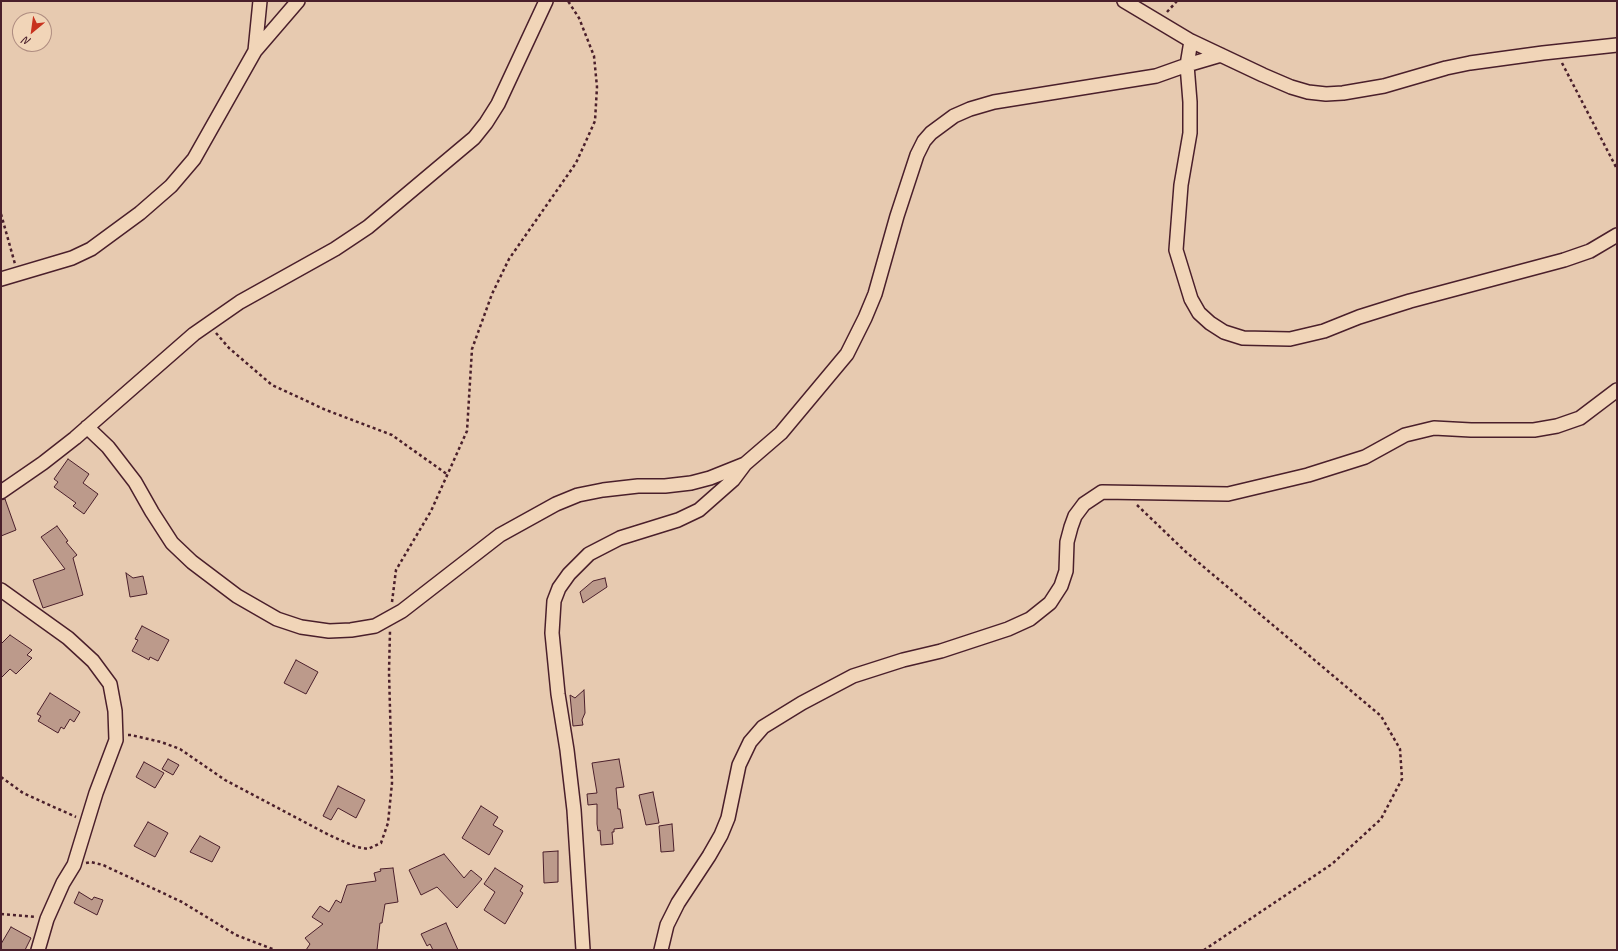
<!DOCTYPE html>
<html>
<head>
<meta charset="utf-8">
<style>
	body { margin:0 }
	#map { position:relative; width:1618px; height:951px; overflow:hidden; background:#e7cab0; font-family:Caveat,sans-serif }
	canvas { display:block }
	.frame { position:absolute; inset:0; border:2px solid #4a1f2b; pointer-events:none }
	.north { position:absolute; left:12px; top:12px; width:40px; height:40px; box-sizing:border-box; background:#f1d5b8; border:1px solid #ae8c80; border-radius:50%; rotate:209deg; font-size:11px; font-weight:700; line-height:16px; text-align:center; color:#4a1f2b }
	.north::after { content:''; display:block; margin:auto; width:14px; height:18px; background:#c8321e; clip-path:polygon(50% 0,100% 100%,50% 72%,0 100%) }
</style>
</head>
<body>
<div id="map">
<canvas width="1618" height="951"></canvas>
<div class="frame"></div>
<div class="north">N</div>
</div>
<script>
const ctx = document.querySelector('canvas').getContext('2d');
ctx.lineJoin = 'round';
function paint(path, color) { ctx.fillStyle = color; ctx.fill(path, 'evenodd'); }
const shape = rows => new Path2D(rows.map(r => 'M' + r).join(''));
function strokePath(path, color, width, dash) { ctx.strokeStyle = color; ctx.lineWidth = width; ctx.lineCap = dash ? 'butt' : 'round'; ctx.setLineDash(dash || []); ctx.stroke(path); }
const building = shape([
	[68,459,89,474,83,483,98,494,84,514,73,506,76,503,54,487,58,482,54,479,68,459],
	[5,499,16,530,1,536,1,500,5,499],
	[57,526,68,541,66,542,77,555,73,558,83,595,43,608,33,580,65,569,41,537,57,526],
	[126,573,133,578,143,576,147,594,130,597,126,573],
	[605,578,607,587,583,603,580,592,593,581,605,578],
	[142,626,169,640,158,661,150,657,149,660,132,651,138,640,135,639,142,626],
	[10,635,32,650,27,655,32,658,16,674,10,669,1,678,1,644,10,635],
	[296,660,318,672,306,694,284,683,296,660],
	[584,690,585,713,582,720,583,725,573,726,570,695,575,698,584,690],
	[50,693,80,712,74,722,70,719,64,729,61,727,58,733,38,721,41,716,37,714,50,693],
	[168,759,179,765,173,775,162,769,168,759],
	[619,759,624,787,616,788,618,809,620,809,623,828,614,829,614,832,612,832,613,844,601,845,600,830,598,831,597,824,597,804,588,805,587,794,597,793,592,763,619,759],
	[144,762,164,773,155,788,136,777,144,762],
	[338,786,365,800,356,818,338,808,331,820,323,816,338,786],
	[653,792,659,823,646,825,639,795,653,792],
	[481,806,498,817,493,825,503,831,489,855,462,838,481,806],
	[148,822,168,833,155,857,134,846,148,822],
	[672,824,674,851,661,852,659,826,672,824],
	[200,836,220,847,212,862,190,852,200,836],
	[558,851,558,882,544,883,543,852,558,851],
	[444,854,464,878,471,870,482,879,457,908,437,887,421,895,409,870,444,854],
	[393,868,398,902,385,904,382,923,380,923,377,950,306,950,310,944,305,938,323,924,312,917,320,906,329,912,336,900,341,903,347,885,376,881,374,873,381,871,380,869,393,868],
	[495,868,523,886,520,891,523,893,505,924,484,910,495,892,484,884,495,868],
	[79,892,92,900,94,897,103,900,97,915,74,903,79,892],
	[446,923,458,950,433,950,430,944,427,946,421,934,446,923],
	[11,927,31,938,25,950,1,950,1,944,11,927]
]);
const path = shape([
	[1167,12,1177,1],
	[1562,63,1617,169],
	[1,214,15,264],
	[216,333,229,348,272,385,326,410,392,435,448,475],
	[1137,505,1186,552,1381,716,1400,749,1402,779,1381,819,1332,864,1204,950],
	[392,602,396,570,431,511,467,431,472,349,492,294,509,259,576,163,595,121,597,87,594,56,579,18,568,1],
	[128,735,131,735,161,742,180,749,225,780,329,835,356,847,368,849,381,843,388,823,392,783,389,672,390,631],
	[1,777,23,793,76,817],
	[86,863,91,862,103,865,182,902,236,935,275,950],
	[1,914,36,917]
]);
const minor = shape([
	[1124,1,1191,41,1263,75,1291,87,1308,92,1326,94,1343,93,1384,86,1446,68,1470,63,1543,53,1617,45],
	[1191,41,1187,65,1190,102,1190,133,1181,185,1176,250,1191,299,1199,313,1210,323,1224,332,1243,338,1290,339,1324,331,1359,317,1410,301,1564,260,1590,251,1617,235],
	[255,51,260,1],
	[1,279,72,258,91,249,140,213,171,186,194,159,255,51,298,1],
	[87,427,108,447,135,482,152,512,172,543,192,562,237,596,277,619,301,627,329,631,351,630,375,626,402,611,500,535,556,504,578,495,603,490,638,486,665,486,691,483,710,478,745,464,781,433,847,354,865,318,875,294,897,216,917,155,924,141,931,133,954,116,970,109,994,102,1156,76,1187,65,1221,55],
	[1,492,43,463,75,438,194,334,240,302,335,249,368,227,474,138,486,123,498,104,546,1],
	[1,590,68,638,93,661,110,684,115,711,116,740,96,793,74,865,63,883,47,919,38,950],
	[583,950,574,810,567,750,558,694,552,633,554,601,559,588,569,574,589,554,620,538,678,520,699,510,733,480,745,464],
	[661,950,667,925,678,903,709,856,721,835,728,818,739,765,750,742,763,727,802,703,853,676,903,660,941,651,1008,629,1030,619,1050,603,1061,586,1066,571,1067,542,1071,527,1075,516,1084,504,1102,492,1228,494,1308,475,1365,457,1405,435,1434,428,1471,430,1534,430,1557,426,1580,418,1617,390]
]);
paint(building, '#bc9a8b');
strokePath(building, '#4a1f2b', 1);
strokePath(minor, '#4a1f2b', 16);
strokePath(path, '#4a1f2b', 2.5, [3, 3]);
strokePath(minor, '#f1d5b8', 13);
</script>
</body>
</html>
